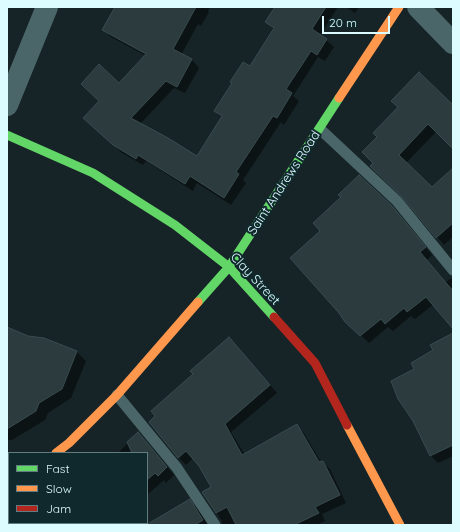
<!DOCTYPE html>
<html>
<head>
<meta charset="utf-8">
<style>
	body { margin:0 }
	#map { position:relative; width:460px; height:532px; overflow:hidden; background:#162427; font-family:Quicksand,sans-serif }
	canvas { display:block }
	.frame { position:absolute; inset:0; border:8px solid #dcfcff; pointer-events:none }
	.legend { position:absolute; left:8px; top:452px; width:140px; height:72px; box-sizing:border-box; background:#10292d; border:1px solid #627d81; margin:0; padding:5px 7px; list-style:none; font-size:12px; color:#dcfcff }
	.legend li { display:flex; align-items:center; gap:8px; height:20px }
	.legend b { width:20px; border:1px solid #627d81 }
	.scale { position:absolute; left:322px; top:16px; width:68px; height:18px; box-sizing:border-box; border:2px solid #dcfcff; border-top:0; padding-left:5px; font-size:12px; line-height:14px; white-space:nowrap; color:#dcfcff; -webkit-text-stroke:3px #10292d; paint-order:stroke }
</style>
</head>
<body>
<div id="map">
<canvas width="460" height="532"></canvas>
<div class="frame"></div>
<ul class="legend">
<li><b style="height:5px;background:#63d668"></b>Fast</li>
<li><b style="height:5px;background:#ff974d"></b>Slow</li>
<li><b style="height:5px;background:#b3261e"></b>Jam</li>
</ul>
<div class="scale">20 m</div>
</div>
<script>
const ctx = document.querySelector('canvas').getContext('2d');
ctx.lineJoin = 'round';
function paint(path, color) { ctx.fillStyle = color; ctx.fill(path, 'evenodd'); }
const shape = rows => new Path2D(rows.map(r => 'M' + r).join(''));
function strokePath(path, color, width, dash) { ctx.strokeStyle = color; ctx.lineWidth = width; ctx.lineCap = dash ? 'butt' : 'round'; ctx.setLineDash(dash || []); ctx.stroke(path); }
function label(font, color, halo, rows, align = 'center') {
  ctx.font = font + ' Quicksand,sans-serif'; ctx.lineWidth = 4; ctx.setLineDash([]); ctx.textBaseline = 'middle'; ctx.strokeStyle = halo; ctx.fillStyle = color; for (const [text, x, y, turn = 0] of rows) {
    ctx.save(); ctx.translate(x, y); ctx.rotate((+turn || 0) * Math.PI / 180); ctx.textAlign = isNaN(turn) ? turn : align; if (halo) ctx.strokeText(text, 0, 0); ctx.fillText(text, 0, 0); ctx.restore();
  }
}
const shadow = shape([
	[116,7,210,7,208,11,209,12,201,26,198,24,181,55,192,60,199,68,185,93,174,88,140,124,197,158,222,118,215,111,251,68,274,30,267,22,280,7,338,7,320,35,334,47,325,61,318,57,293,96,299,101,284,125,281,122,243,180,246,183,231,205,197,183,193,191,146,161,143,165,122,153,92,125,119,84,146,56,111,37,104,30],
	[346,7,359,7,355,13],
	[453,107,453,147,437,131,406,163,432,188,453,169,453,237,444,245,375,163,364,152],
	[391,206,432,255,427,260,446,282,453,277,453,327,434,304,415,319,411,316,393,331,388,327,369,343,346,321],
	[7,329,28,337,44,339,77,352,86,361,71,398,48,413,45,420,12,440,7,440],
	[453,334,453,456,438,463,431,456,414,421,416,369],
	[236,346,277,393,231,432,245,455,296,425,304,433,321,462,322,462,330,469,346,503,322,514,325,521,317,525,222,525,222,521,203,493,213,487,200,465,193,458,186,465,178,457],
	[138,433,174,475,166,483,164,480,147,495,147,453,118,453],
	[189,501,197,508,208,525,146,525],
	[92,523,123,523,120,525,93,525]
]);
const building = shape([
	[115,7,196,7,173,49,192,59,177,87,166,81,131,118,168,138,197,156,222,116,214,111,232,83,230,82,243,62,250,66,274,28,265,22,275,7,326,7,312,29,327,39,317,55,311,51,286,89,292,93,277,118,273,116,236,172,239,174,224,198,190,176,185,184,138,155,136,159,113,145,83,118,99,101,81,84,99,64,119,83,146,54,102,30,115,7],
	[419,72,453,105,453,149,428,124,399,155,432,187,453,168,453,223,436,238,402,197,370,166,373,163,362,152,377,137,373,133,398,107,391,101,419,72],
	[359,175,392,206,426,247,420,252,453,291,453,329,426,297,407,312,404,308,385,324,381,319,360,336,345,322,339,313,290,258,320,231,313,223,341,197,338,195,359,175],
	[7,327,28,336,44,338,77,351,62,389,39,403,36,411,7,429,7,327],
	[453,333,453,445,430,456,413,421,398,399,391,381,414,369,411,363,433,350,430,345,453,333],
	[229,337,270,385,225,424,242,455,297,424,319,462,323,461,340,495,315,507,319,513,294,525,236,525,227,507,216,513,202,492,211,487,199,466,186,451,178,458,149,422,155,416,151,411,193,374,190,371,229,337],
	[138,432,167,467,158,476,155,473,147,480,147,453,132,453,127,442,138,432],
	[190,499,203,520,195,525,146,525,190,499]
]);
const lane = shape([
	[320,129,397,201,453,270],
	[117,395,177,468,215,525]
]);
const street = shape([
	[418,7,453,43],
	[7,105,47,7],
	[7,488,9,487],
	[31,523,32,525]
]);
const fast = shape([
	[7,135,93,173,175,225,229,267,274,317],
	[198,302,229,267,339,98]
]);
const slow = shape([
	[339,98,399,7],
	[347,425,400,525],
	[56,453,69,443,117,395,198,302]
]);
const jam = shape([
	[274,317,315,363,347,425]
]);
const streetNames = [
	["Saint Andrews Road",284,183,-57],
	["Clay Street",255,279,47]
];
paint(shadow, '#0007');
paint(building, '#2b3b3e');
strokePath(building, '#394c50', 1);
strokePath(lane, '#4b6668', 11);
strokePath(street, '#4b6668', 22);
strokePath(fast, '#63d668', 9);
strokePath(slow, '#ff974d', 9);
strokePath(jam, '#b3261e', 9);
label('13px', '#dcfcff', '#10292d', streetNames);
</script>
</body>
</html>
